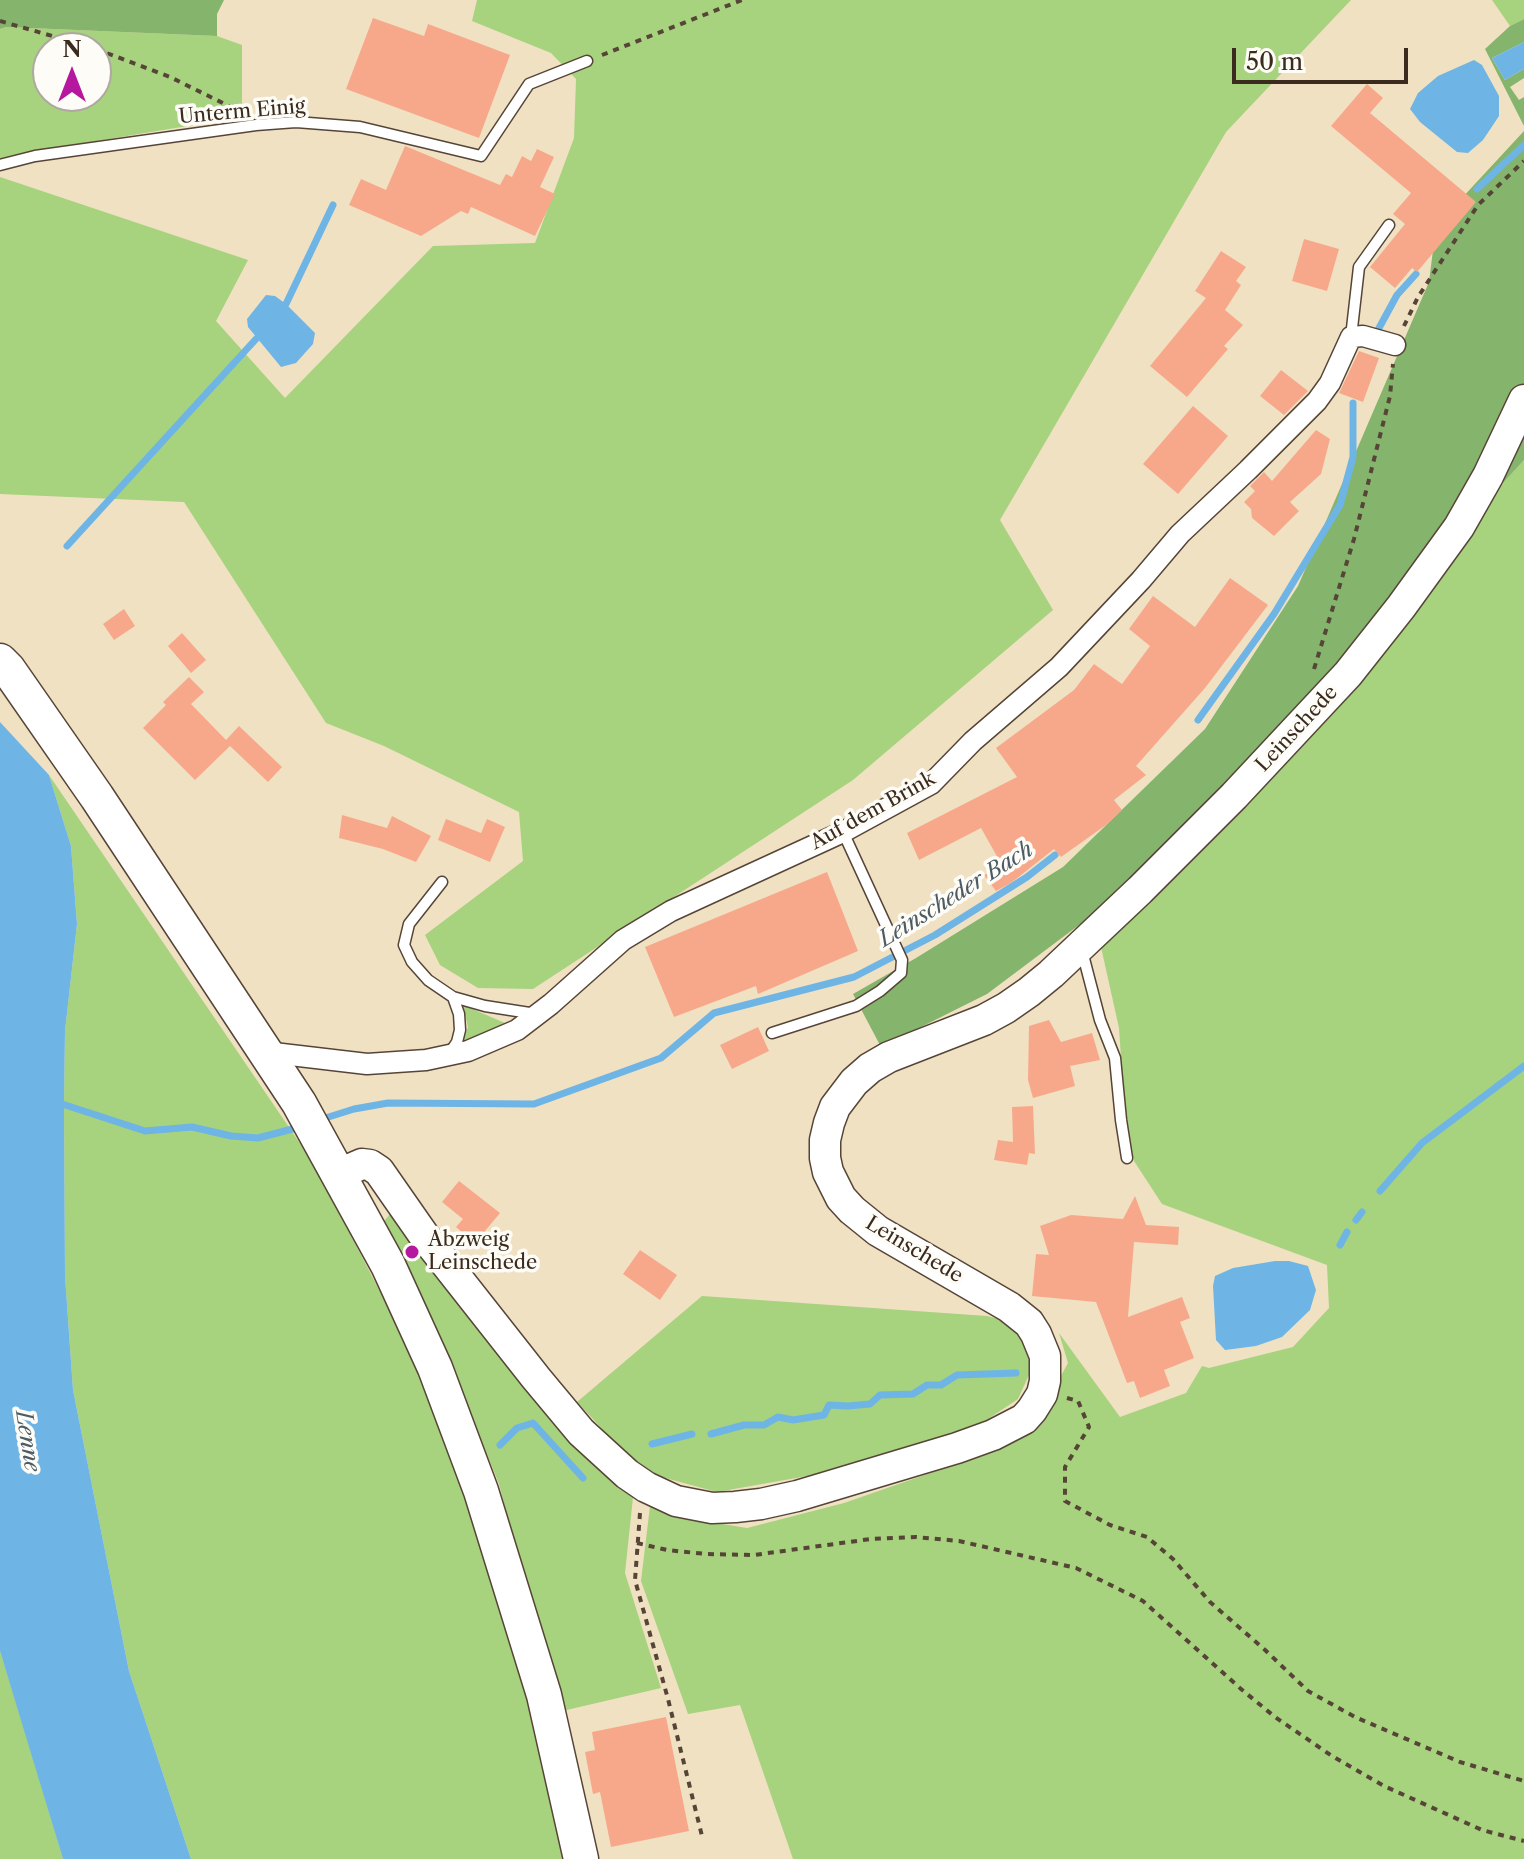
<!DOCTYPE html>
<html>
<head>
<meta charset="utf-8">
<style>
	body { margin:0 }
	#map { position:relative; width:1524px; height:1859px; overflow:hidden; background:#f0e1c3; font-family:"Libre Caslon Text",serif }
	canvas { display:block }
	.north { position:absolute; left:32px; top:32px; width:80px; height:80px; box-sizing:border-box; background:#fdfcf7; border:2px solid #afa8a0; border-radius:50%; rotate:0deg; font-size:22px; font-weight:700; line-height:32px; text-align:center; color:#3b2a1e }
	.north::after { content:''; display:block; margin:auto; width:28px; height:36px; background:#b5179e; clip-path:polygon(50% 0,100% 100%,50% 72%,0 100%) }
	.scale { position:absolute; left:1232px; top:48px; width:176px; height:36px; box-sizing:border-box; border:4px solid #3b2a1e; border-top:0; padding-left:10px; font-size:24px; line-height:28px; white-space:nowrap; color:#3b2a1e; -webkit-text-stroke:6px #fdfcf7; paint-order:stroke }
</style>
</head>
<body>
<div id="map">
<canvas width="1524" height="1859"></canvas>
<div class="north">N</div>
<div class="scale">50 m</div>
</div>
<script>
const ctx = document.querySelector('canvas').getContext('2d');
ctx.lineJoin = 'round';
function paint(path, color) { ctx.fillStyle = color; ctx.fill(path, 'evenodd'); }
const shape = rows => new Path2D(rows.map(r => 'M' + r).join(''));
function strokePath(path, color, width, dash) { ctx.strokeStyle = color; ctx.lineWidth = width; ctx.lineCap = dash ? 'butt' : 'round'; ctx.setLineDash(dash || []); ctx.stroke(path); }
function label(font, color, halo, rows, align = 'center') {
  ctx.font = font + ' "Libre Caslon Text",serif'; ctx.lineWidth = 7; ctx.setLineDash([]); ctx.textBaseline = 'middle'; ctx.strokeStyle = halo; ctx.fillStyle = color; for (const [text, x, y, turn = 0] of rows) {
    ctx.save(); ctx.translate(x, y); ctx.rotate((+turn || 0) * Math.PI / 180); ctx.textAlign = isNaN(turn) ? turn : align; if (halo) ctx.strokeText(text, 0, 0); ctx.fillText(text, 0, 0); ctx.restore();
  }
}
const green = shape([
	[477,0,1351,0,1226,132,1000,520,1053,610,853,780,533,989,478,988,440,965,425,935,523,861,519,812,384,746,326,723,184,502,0,494,0,177,248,260,216,321,285,398,433,246,535,243,574,138,576,79,551,53,472,21],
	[1492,0,1524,0,1524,19,1510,26],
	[6,27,217,36,242,45,242,117,36,151,0,161,0,29],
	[48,48,96,48,96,96,48,96],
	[1524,460,1524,1859,793,1859,740,1705,688,1714,641,1581,650,1506,693,1519,747,1528,844,1503,962,1462,1040,1414,1068,1363,1059,1333,1120,1417,1186,1393,1202,1366,1209,1368,1293,1347,1329,1308,1327,1265,1162,1204,1134,1161,1125,1118,1119,1028,1101,947,1249,804,1365,678,1419,609,1477,526,1504,482],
	[49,775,314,1164,424,1377,530,1695,569,1859,191,1859,129,1671,73,1390,65,1276,64,1105,65,1031,77,924,71,846],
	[463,1005,505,1023,463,1041,468,1027],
	[393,1211,476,1324,561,1432,633,1497,625,1573,661,1688,558,1712,499,1484,447,1357,384,1221],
	[702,1296,987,1316,1025,1325,1040,1351,1018,1399,955,1441,847,1469,717,1492,658,1476,623,1451,577,1402],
	[0,1651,33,1757,63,1859,0,1859]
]);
const forest = shape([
	[0,0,224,0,217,14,217,36,6,27,0,29],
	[1524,19,1524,42,1492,58,1505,80,1524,69,1524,78,1510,87,1519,100,1524,97,1524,126,1485,49,1510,26],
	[1524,131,1524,460,1504,482,1448,534,1343,675,1087,919,987,994,881,1047,853,994,916,958,1063,867,1205,729,1298,586,1429,282,1436,226]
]);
const water = shape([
	[1524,42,1524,69,1505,80,1492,58],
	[1474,60,1482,65,1499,96,1499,116,1483,140,1468,153,1457,152,1420,122,1410,109,1418,93,1438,76],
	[266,295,275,296,286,304,315,333,313,344,296,363,281,367,248,327,247,319],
	[0,722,49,775,71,846,77,924,65,1031,64,1105,65,1276,73,1390,129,1671,191,1859,63,1859,0,1651],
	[1275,1261,1289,1261,1308,1266,1316,1290,1310,1310,1282,1337,1256,1346,1225,1350,1216,1340,1213,1286,1215,1276,1233,1268]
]);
const stream = shape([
	[1477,189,1524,145],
	[286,304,333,205],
	[1379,328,1397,295,1416,274],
	[67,546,256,339],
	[1198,720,1274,614,1340,505,1353,457,1353,403],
	[56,1102,145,1131,192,1127,231,1136,258,1138,300,1127],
	[319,1120,354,1109,388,1103,534,1104,661,1058,714,1013,854,977,935,935,1027,877,1055,855],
	[1380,1191,1422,1143,1524,1066],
	[1356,1220,1362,1212],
	[1340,1245,1347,1232],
	[711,1434,744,1425,764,1425,778,1417,793,1420,824,1415,829,1405,848,1406,870,1404,880,1395,913,1394,927,1385,941,1385,957,1375,1016,1373],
	[652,1444,692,1434],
	[500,1445,517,1428,533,1423,583,1478]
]);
const building = shape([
	[373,18,424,36,428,24,510,55,479,138,346,89],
	[1367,84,1383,98,1370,113,1476,202,1417,272,1412,268,1395,288,1370,267,1405,224,1393,214,1411,193,1331,126],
	[405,146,500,185,506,174,512,177,522,156,531,161,537,149,554,157,540,187,555,194,535,236,471,207,468,214,461,211,421,236,349,205,361,179,386,190],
	[1304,239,1339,249,1327,291,1292,281],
	[1221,251,1246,267,1236,281,1241,285,1225,310,1243,325,1224,346,1228,349,1187,397,1150,366,1206,298,1195,291],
	[1359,351,1379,358,1363,402,1339,393],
	[1281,370,1308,391,1284,415,1260,396],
	[1193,406,1228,436,1178,494,1143,464],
	[1316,430,1330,439,1321,474,1290,502,1299,511,1274,536,1252,518,1251,509,1244,502,1255,491,1250,486,1264,472,1272,481],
	[1230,578,1268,605,1205,688,1136,766,1146,775,1114,800,1122,810,1106,825,1061,857,1054,849,1011,883,996,891,984,875,1003,867,981,828,919,860,907,833,1017,777,996,748,1074,690,1094,664,1122,684,1150,646,1129,629,1153,596,1195,627],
	[124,609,135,626,114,640,103,624],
	[182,633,206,660,191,673,168,646],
	[189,677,204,692,191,704,226,740,239,726,282,767,268,782,230,746,195,780,143,728,166,705,163,702],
	[342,815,387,828,392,816,431,836,416,862,383,849,339,838],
	[446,819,481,833,487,819,505,827,490,862,438,840],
	[827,872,858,951,758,994,756,986,674,1017,645,947],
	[1049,1020,1061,1042,1092,1033,1100,1060,1070,1066,1075,1086,1033,1098,1028,1080,1029,1026],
	[758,1027,769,1051,732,1069,720,1045],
	[1033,1106,1035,1154,1029,1153,1027,1165,994,1160,998,1140,1013,1142,1012,1107],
	[459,1181,500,1213,475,1243,456,1227,463,1219,442,1202],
	[1135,1196,1146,1225,1179,1227,1178,1245,1134,1242,1128,1317,1182,1297,1190,1318,1180,1322,1194,1358,1164,1370,1170,1386,1140,1398,1134,1381,1127,1383,1096,1302,1032,1296,1036,1254,1049,1255,1040,1226,1071,1215,1123,1219],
	[640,1250,677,1275,660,1300,623,1274],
	[666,1717,689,1831,611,1847,600,1792,593,1794,585,1752,595,1750,592,1732]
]);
const path = shape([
	[0,21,94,48],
	[96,49,170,77,237,110],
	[602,55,742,0],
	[1404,326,1418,297,1478,205,1524,161],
	[1314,669,1354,539,1390,396,1393,364],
	[1067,1398,1078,1401,1089,1427,1065,1467,1065,1501,1110,1525,1147,1537,1173,1559,1210,1602,1264,1649,1308,1691,1355,1717,1460,1762,1524,1781],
	[640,1513,635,1580,668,1699,703,1840],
	[637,1543,667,1550,706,1554,754,1555,871,1539,916,1537,959,1541,1076,1568,1143,1601,1241,1689,1275,1717,1332,1756,1384,1786,1482,1830,1524,1841]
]);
const service = shape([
	[0,165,35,156,256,125,296,122,360,127,481,156,529,84,587,61],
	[1351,337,1359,267,1389,225],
	[442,882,409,924,404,945,412,962,428,980,453,997,485,1006,536,1014],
	[1082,951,1100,1020,1115,1058,1121,1120,1127,1158],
	[772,1033,856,1006,880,991,901,973,902,960,843,832],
	[449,1054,457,1042,460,1030,459,1014,453,997]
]);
const minor = shape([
	[265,1052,367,1064,426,1060,468,1051,517,1030,551,1004,623,940,671,911,843,832,931,784,973,741,1059,667,1141,580,1180,534,1248,470,1317,401,1330,383,1351,337,1363,336,1395,345]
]);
const secondary = shape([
	[339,1174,362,1164,370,1165,379,1171,425,1237,536,1378,581,1432,627,1474,646,1487,676,1501,712,1508,735,1507,761,1504,797,1496,957,1448,993,1435,1024,1419,1032,1410,1042,1394,1045,1381,1045,1356,1036,1334,1029,1323,1009,1307,878,1231,852,1210,841,1198,828,1172,825,1158,825,1140,829,1123,835,1107,854,1082,870,1068,889,1057,984,1020,1006,1008,1029,992,1051,974,1140,890,1234,796,1348,674,1401,607,1459,527,1488,476,1524,400]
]);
const primary = shape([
	[0,661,8,669,97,797,299,1103,388,1265,435,1368,481,1491,544,1695,581,1859]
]);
const markers = [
	[412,1252,8,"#b5179e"]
];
const streetNames = [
	["Unterm Einig",242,112,-5],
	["Leinschede",1297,729,-47],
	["Auf dem Brink",873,811,-29],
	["Leinschede",914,1250,31]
];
const poiNames = [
	["Abzweig",428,1240],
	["Leinschede",428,1263]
];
const waterNames = [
	["Leinscheder Bach",956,895,-32],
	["Lenne",27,1441,81]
];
paint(green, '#a7d27e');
paint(forest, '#85b46d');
paint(water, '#6eb5e5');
strokePath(stream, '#6eb5e5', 7);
paint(building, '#f8a88a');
strokePath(service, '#564537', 13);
strokePath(minor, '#564537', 23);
strokePath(secondary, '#564537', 33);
strokePath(primary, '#564537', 37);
strokePath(path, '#564537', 4, [6, 6]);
strokePath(service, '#fff', 10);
strokePath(minor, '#fff', 20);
strokePath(secondary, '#fff', 30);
strokePath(primary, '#fff', 34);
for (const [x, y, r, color] of markers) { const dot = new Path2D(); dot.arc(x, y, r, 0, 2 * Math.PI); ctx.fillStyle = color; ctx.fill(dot); strokePath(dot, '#fdfcf7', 3); }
label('20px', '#3b2a1e', '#fdfcf7', streetNames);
label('20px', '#3b2a1e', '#fdfcf7', poiNames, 'left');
label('italic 22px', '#4d5b64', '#fdfcf7', waterNames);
</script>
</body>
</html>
